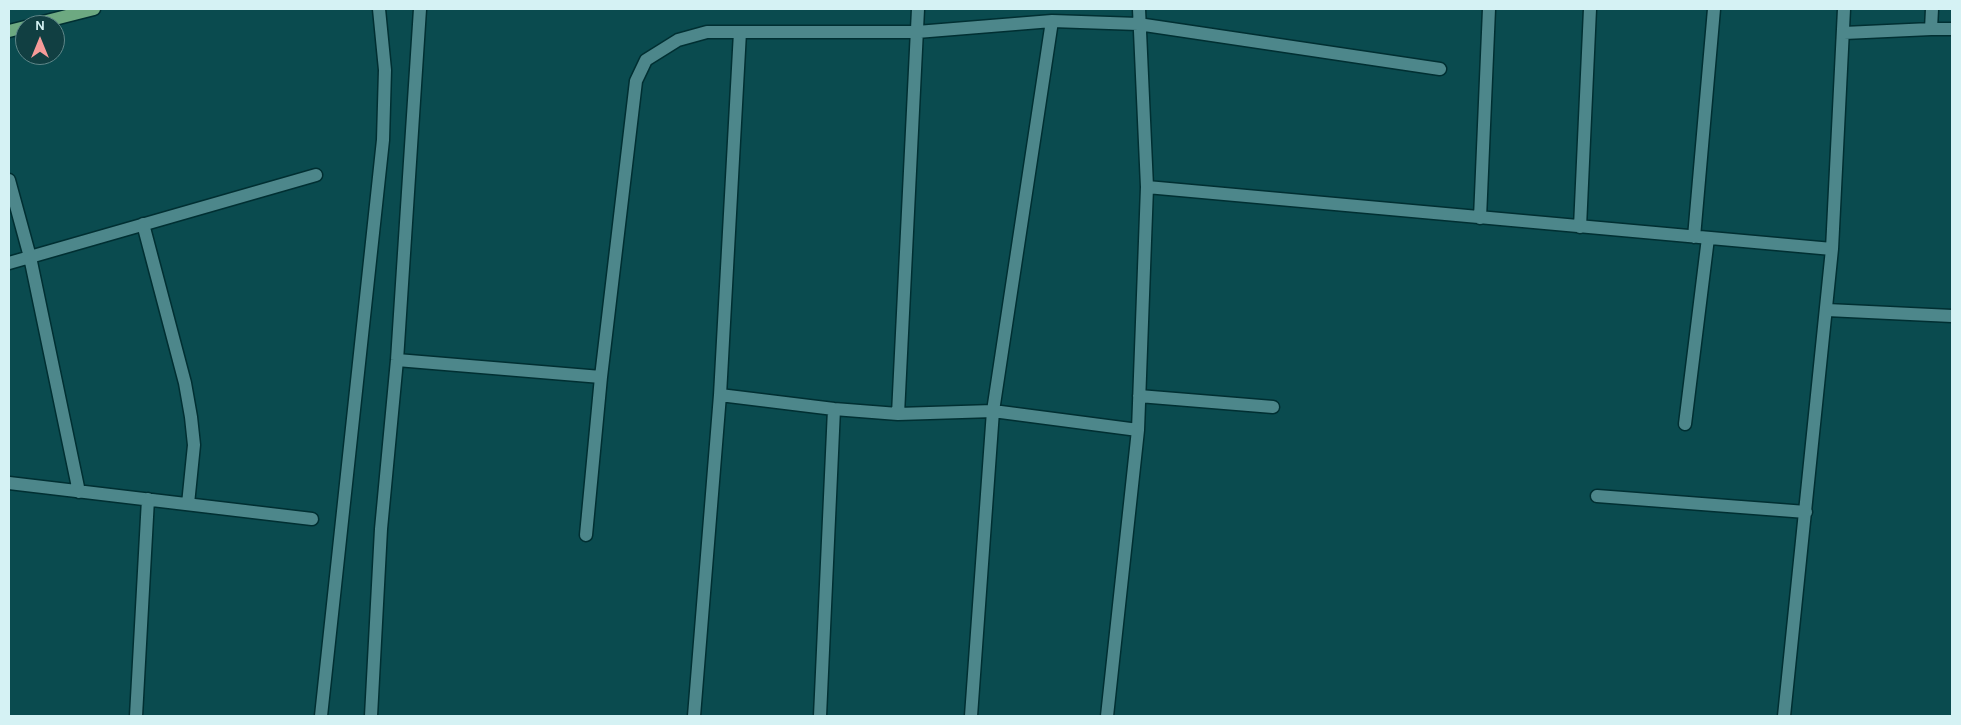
<!DOCTYPE html>
<html>
<head>
<meta charset="utf-8">
<style>
	body { margin:0 }
	#map { position:relative; width:1961px; height:725px; overflow:hidden; background:#0a4b4f; font-family:Karla,sans-serif }
	canvas { display:block }
	.frame { position:absolute; inset:0; border:10px solid #d5f2f4; pointer-events:none }
	.north { position:absolute; left:15px; top:15px; width:50px; height:50px; box-sizing:border-box; background:#113f42; border:1px solid #5f8789; border-radius:50%; rotate:0deg; font-size:14px; font-weight:700; line-height:20px; text-align:center; color:#d5f2f4 }
	.north::after { content:''; display:block; margin:auto; width:18px; height:22px; background:#f59b99; clip-path:polygon(50% 0,100% 100%,50% 72%,0 100%) }
</style>
</head>
<body>
<div id="map">
<canvas width="1961" height="725"></canvas>
<div class="frame"></div>
<div class="north">N</div>
</div>
<script>
const ctx = document.querySelector('canvas').getContext('2d');
ctx.lineJoin = 'round';
const shape = rows => new Path2D(rows.map(r => 'M' + r).join(''));
function strokePath(path, color, width, dash) { ctx.strokeStyle = color; ctx.lineWidth = width; ctx.lineCap = dash ? 'butt' : 'round'; ctx.setLineDash(dash || []); ctx.stroke(path); }
const minor = shape([
	[1932,9,1931,29,1952,29],
	[1844,33,1931,29],
	[9,180,30,257,79,492],
	[1147,187,1832,249],
	[1480,218,1489,9],
	[143,224,185,383,191,417,194,445,188,504],
	[1580,227,1590,9],
	[1694,237,1714,9],
	[9,263,316,175],
	[1827,310,1952,316],
	[397,360,601,377],
	[720,395,834,409,898,414,993,411,1138,430],
	[1139,396,1273,407],
	[898,414,918,9],
	[1685,424,1708,238],
	[9,483,312,519],
	[1597,496,1806,512],
	[586,535,601,377,636,81,646,60,678,40,707,32,917,32,1052,21],
	[136,716,148,499],
	[321,716,383,140,385,70,379,9],
	[371,716,381,529,397,360,420,9],
	[694,716,720,395,740,32],
	[820,716,834,409],
	[971,716,993,411,1052,21,1138,24,1440,69],
	[1107,716,1138,430,1147,187,1139,9],
	[1784,716,1832,249,1844,9]
]);
const major = shape([
	[31,25,94,9],
	[9,31,25,27]
]);
strokePath(minor, '#002f32', 15);
strokePath(major, '#002f32', 15);
strokePath(minor, '#4d878b', 12);
strokePath(major, '#6da981', 12);
</script>
</body>
</html>
